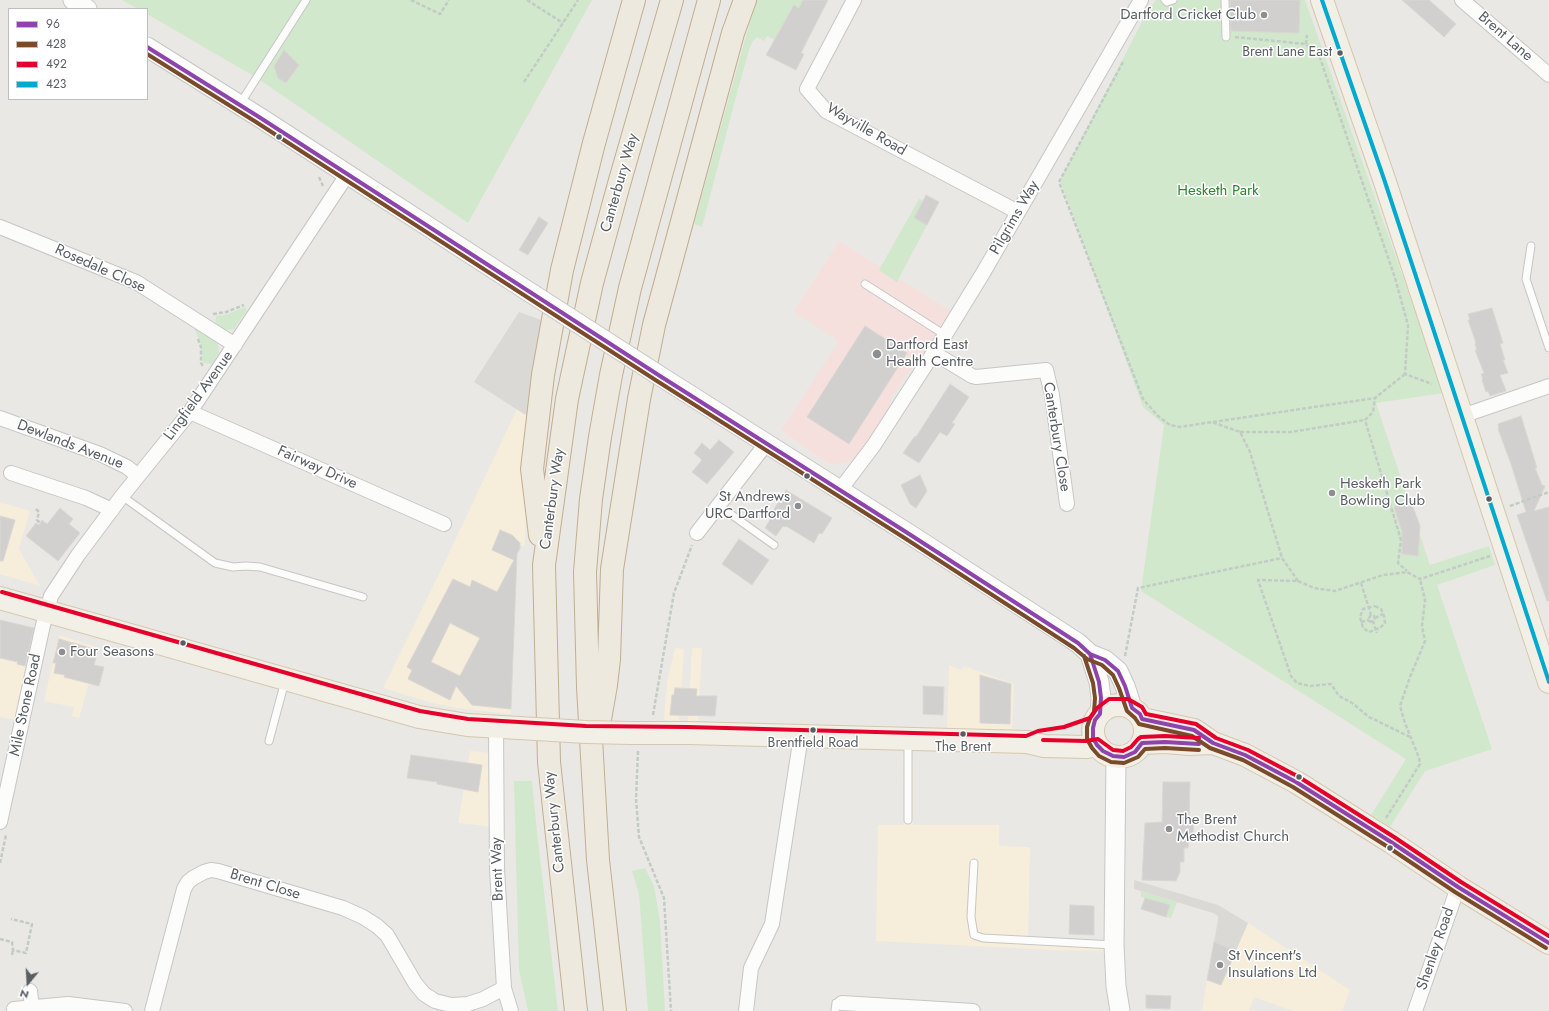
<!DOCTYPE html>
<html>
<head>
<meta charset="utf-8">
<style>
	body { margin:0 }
	#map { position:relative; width:1549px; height:1011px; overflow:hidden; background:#eae8e4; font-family:Jost,sans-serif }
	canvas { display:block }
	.legend { position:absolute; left:8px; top:8px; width:140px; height:92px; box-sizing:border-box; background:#fff; border:1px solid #bdbfc1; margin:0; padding:5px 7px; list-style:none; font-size:12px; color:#595e63 }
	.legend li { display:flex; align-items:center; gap:8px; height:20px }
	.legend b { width:20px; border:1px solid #bdbfc1 }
	.north { position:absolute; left:8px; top:963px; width:40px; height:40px; -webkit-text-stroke:3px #fff; paint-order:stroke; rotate:198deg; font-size:11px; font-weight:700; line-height:16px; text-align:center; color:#595e63 }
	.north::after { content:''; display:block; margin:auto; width:14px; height:18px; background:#595e63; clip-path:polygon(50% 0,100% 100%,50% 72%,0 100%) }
</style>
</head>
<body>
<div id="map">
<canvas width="1549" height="1011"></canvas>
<ul class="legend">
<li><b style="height:5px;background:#8e44ad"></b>96</li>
<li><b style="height:5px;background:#7a4b2a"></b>428</li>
<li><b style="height:5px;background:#e4002b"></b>492</li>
<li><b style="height:5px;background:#00a9ce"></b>423</li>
</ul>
<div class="north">N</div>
</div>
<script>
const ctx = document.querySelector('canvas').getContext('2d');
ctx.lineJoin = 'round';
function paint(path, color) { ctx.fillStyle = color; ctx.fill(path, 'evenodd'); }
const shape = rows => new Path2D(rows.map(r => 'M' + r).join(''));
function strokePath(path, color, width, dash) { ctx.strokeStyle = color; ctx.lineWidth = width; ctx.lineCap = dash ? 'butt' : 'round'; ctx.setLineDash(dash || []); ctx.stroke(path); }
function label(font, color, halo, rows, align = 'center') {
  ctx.font = font + ' Jost,sans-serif'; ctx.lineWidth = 3; ctx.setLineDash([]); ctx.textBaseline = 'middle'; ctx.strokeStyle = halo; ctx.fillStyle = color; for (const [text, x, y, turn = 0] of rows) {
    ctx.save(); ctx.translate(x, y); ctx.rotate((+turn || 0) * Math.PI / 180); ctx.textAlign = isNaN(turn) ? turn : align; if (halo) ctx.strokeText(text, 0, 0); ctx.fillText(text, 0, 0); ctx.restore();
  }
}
const commercial = shape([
	[517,409,524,414,531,415,526,504,525,546,520,546,517,555,511,714,456,708,432,703,383,688,440,572],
	[0,502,30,511,19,549,40,586,0,574],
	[0,620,33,628,36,633,17,720,0,717],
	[59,635,99,648,79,718,72,716,74,707,44,701],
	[675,648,684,649,679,721,664,720,667,682],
	[692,648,702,648,698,721,688,721],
	[949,665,962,670,964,666,1014,684,1012,733,947,731],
	[470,751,491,753,494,827,458,823],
	[903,755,913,755,913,825,999,825,999,846,1030,847,1028,938,1106,941,1106,951,1051,950,876,941,878,825,904,825],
	[1248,923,1350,990,1342,1011,1293,1011,1254,997,1249,1011,1202,1011,1207,980,1221,985]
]);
const industrial = shape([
	[519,312,547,322,531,415,524,414,474,382],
	[1134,880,1218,905,1248,923,1221,985,1207,980,1218,920,1218,916,1213,913,1134,889]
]);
const medical = shape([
	[839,241,951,311,915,367,908,372,891,398,889,411,862,453,848,462,833,464,821,459,781,430,839,341,794,312]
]);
const green = shape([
	[122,0,592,0,468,223,257,78,147,14,147,9,138,9],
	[756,0,803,0,800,6,818,17,794,5,810,33,809,37,783,24,776,38,782,44,767,36,764,41,757,37,753,41,750,47,738,89,702,227,694,224],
	[1156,0,1305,0,1444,393,1376,403,1430,565,1489,546,1495,565,1437,585,1492,749,1425,771,1390,827,1371,815,1406,759,1141,591,1164,425,1143,407,1060,180,1144,18],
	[919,199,923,201,914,218,927,225,897,282,879,270],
	[245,307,247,310,234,329,226,330,215,326,216,316,225,315],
	[192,324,209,335,218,345,219,352,212,364,203,363,201,343],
	[514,781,532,781,537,832,558,1011,528,1011,519,970],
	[645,868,654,886,660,922,665,1011,648,1011,639,894,632,871],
	[1141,891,1177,902,1171,918,1166,917,1169,905,1141,897]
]);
const building = shape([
	[803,0,828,0,809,37,801,53,804,54,796,70,766,55,794,5,799,8,803,0],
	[1230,0,1300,0,1299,33,1231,31,1230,0],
	[1402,0,1429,0,1456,24,1444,37,1402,0],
	[284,50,299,65,286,83,278,78,274,66,284,50],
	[926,195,939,202,927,225,914,218,926,195],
	[539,217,548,223,528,255,519,250,539,217],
	[1492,308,1503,343,1500,344,1505,360,1503,360,1508,373,1500,375,1506,391,1490,396,1488,391,1486,392,1482,380,1483,379,1481,374,1484,373,1475,350,1477,350,1475,344,1476,343,1468,320,1470,320,1468,314,1492,308],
	[865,326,907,353,849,444,807,417,865,326],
	[950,384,969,397,952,423,955,424,947,436,940,432,919,463,903,453,915,436,916,437,950,384],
	[1521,416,1537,468,1535,468,1542,485,1545,486,1534,511,1549,507,1549,601,1547,601,1517,515,1526,512,1511,464,1498,429,1499,429,1498,424,1521,416],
	[719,440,734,452,707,484,692,472,702,460,694,453,702,443,710,450,719,440],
	[920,475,927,491,916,508,910,504,901,485,920,475],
	[786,490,832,518,822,534,819,533,814,543,786,526,785,527,783,526,776,536,765,528,771,518,769,517,786,490],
	[1411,501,1420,526,1418,556,1402,554,1402,531,1394,507,1411,501],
	[60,508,73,519,69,524,80,533,58,561,26,536,36,523,39,525,42,520,47,524,60,508],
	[0,516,15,520,3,561,0,561,0,516],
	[500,530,512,535,520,543,520,548,517,554,511,709,472,705,456,686,450,700,408,679,412,670,407,667,453,579,470,587,472,580,497,592,514,560,492,550,500,530],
	[450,623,480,638,460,676,431,662,450,623],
	[739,539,769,560,752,585,722,564,739,539],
	[0,620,34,628,25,666,17,664,18,662,0,658,0,620],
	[59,639,98,650,94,665,104,667,99,686,64,677,65,675,54,673,56,663,53,663,59,639],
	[980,675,1011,684,1010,724,980,723,980,675],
	[923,686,944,687,943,715,923,714,923,686],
	[675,688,697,689,696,696,717,696,715,716,670,715,672,695,674,695,675,688],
	[411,755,482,765,478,792,437,784,437,782,407,778,411,755],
	[1163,782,1190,782,1189,822,1194,822,1193,835,1189,835,1188,848,1184,848,1184,862,1180,862,1180,872,1176,881,1142,880,1145,823,1162,822,1163,782],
	[1145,898,1170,905,1166,917,1141,909,1145,898],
	[1070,905,1094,906,1094,935,1069,934,1070,905],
	[1214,942,1236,951,1221,985,1207,980,1214,942],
	[1146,995,1171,996,1170,1009,1146,1008,1146,995]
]);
const path = shape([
	[411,0,440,14,449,0],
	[527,0,563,23],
	[1235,37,1306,44,1319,55,1395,278,1408,325,1405,374,1432,384],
	[1306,44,1307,35],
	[1123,62,1059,182,1143,399,1158,416,1170,425,1180,427,1212,422,1240,432,1250,452,1282,558,1298,581],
	[524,82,578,0],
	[319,177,323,186],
	[213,314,226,312,244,305],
	[198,339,201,347,201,363,203,366],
	[1405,374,1375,398,1373,412,1365,420,1401,540,1398,563,1407,571],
	[1213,422,1375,398],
	[1240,432,1291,432,1365,420],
	[1510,506,1549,492],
	[36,509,39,512,37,520,40,523],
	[1361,583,1371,615,1374,616,1375,619,1373,622,1377,633],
	[1375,606,1381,609,1384,616,1385,623,1380,628,1369,632,1363,628,1360,617,1363,609,1375,606],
	[1371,615,1369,618,1369,621,1373,622],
	[1375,618,1383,614],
	[1361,622,1369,620],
	[1125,656,1138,588,1282,558],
	[653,715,674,593,692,545],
	[1410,737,1369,717,1352,703,1339,696,1331,684,1310,686,1297,683,1291,676,1258,580,1298,581,1314,588,1335,591,1383,575,1407,572,1420,579,1490,556],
	[638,751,636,799,639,837,664,898,671,1011],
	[1386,818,1420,764,1419,758,1405,723,1400,706,1410,677,1425,641,1422,626,1425,600,1420,579],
	[0,863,6,835],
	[0,939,12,942,13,950,26,953,32,924,11,919],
	[12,955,13,950]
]);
const lane = shape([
	[1165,0,1167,2,1173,0],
	[1225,0,1226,37],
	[240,104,306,0],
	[1531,246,1526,279,1549,348],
	[865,284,945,335],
	[122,496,215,563,233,567,246,566,260,567,363,597],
	[718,505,774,545],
	[269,741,285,681],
	[908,741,908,820],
	[974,863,971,917,974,935,983,938,1114,945],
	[835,1011,836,1003,842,1003]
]);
const street = shape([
	[854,0,807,89,826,111,1018,212],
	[1462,0,1549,75],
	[0,227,136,282,235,345],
	[934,353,972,376,976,377,1046,370,1052,395,1067,504],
	[190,412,444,524],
	[1462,416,1549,386],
	[0,418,100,454,127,467,138,476],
	[11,473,86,498,112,510],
	[840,490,874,445,945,335,983,273,1141,0],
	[697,533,766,444],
	[496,727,497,869,504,988,511,1011],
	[0,822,43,625,51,596,78,555,122,496,190,412,347,175],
	[30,991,32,1007],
	[842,1003,973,1011],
	[14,1009,68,1004,125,1011],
	[152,1011,184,889,188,882,193,878,204,872,211,870,218,871,343,908,363,917,377,926,387,935,415,983,424,994,435,1001,451,1005,468,1004,483,999,504,988],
	[746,1011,751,968,772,924,801,736],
	[1415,1011,1458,887]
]);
const secondary = shape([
	[73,0,87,9],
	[147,47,259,117,534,295],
	[660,376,906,532,1078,643,1090,654,1105,660,1118,671,1125,686,1132,708],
	[1090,654,1099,682,1101,698,1100,714],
	[1116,757,1114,945,1116,986,1120,1011]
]);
const primary = shape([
	[1322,0,1384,179,1549,682],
	[0,598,419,717,467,725,519,728],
	'1093 731a26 26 0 1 1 52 0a26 26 0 1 1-52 0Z',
	[1142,719,1194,730,1213,743,1245,755,1296,782,1391,842,1458,887,1549,943],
	[631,733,688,733,1027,742,1044,746,1087,747,1097,745],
	[1142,743,1165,742,1189,744,1213,743]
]);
const highway = shape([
	[540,535,532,469,543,375,562,270,594,143,634,0],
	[599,725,606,685,609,659,612,569,639,399,654,325,733,33,745,0],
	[576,1011,549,762,544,565,567,399,592,283,619,184,672,0],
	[615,1011,598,860,588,687,585,572,591,499,600,437,611,375,630,288,709,0]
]);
const secondaryBridge = shape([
	[534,295,660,376]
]);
const primaryBridge = shape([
	[519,728,586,732,631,733]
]);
const bus1 = shape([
	[147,47,259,117,660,376,906,532,1078,643,1090,654,1105,660,1118,671,1125,686,1132,708,1140,714,1142,719,1194,730,1213,743,1245,755,1296,782,1391,842,1458,887,1549,943],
	[1090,654,1099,682,1101,698,1100,714,1095,720,1093,728,1093,738,1097,745,1103,751,1113,756,1124,757,1135,752,1142,743,1165,742,1199,744]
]);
const bus2 = shape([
	[147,54,256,122,657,381,903,537,1074,648,1087,659,1102,665,1113,675,1119,688,1127,711,1135,718,1139,724,1192,736,1210,748,1243,760,1293,787,1388,847,1455,892,1546,948],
	[1084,656,1093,683,1095,698,1094,712,1090,718,1087,727,1087,739,1092,748,1099,756,1111,762,1124,763,1138,757,1145,749,1165,748,1199,750]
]);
const bus3 = shape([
	[2,592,420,711,468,719,586,726,688,727,1026,736,1038,731,1064,727,1090,718,1097,708,1109,699,1128,699,1142,707,1146,714,1196,724,1216,738,1248,750,1299,777,1394,837,1461,882,1549,936],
	[1043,740,1086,741,1098,739,1113,750,1123,751,1131,747,1138,739,1141,737,1165,736,1199,738]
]);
const bus4 = shape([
	[1322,0,1384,179,1549,682]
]);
const markers = [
	[1264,15,4,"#8c8e90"],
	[1340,53,3.5,"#595e63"],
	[279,137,3.5,"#595e63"],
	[877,354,5,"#8c8e90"],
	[807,476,3.5,"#595e63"],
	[1332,493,4,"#8c8e90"],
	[1489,499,3.5,"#595e63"],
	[798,506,4,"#8c8e90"],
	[183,643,3.5,"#595e63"],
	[62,652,4,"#8c8e90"],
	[813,730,3.5,"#595e63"],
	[963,734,3.5,"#595e63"],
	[1299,777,3.5,"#595e63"],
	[1169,829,4,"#8c8e90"],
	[1390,848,3.5,"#595e63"],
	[1220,965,4,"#8c8e90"]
];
const busNames = [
	["Brent Lane East",1332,53,"right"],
	["Brentfield Road",813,744],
	["The Brent",963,748]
];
const poiNames = [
	["Dartford Cricket Club",1256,15,"right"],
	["Dartford East",886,345],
	["Health Centre",886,362],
	["Hesketh Park",1340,484],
	["Bowling Club",1340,501],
	["St Andrews",790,497,"right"],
	["URC Dartford",790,514,"right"],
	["Four Seasons",70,652],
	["The Brent",1177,820],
	["Methodist Church",1177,837],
	["St Vincent's",1228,956],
	["Insulations Ltd",1228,973]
];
const streetNames = [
	["Brent Lane",1505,37,41],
	["Wayville Road",866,130,30],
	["Canterbury Way",620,183,-74],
	["Pilgrims Way",1015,218,-60],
	["Rosedale Close",100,269,24],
	["Lingfield Avenue",199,396,-54],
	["Canterbury Close",1056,437,81],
	["Dewlands Avenue",70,445,21],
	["Fairway Drive",317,468,24],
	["Canterbury Way",553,499,-82],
	["Mile Stone Road",26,705,-78],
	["Canterbury Way",555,822,-96],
	["Brent Way",498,869,-92],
	["Brent Close",265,885,17],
	["Shenley Road",1436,949,-71]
];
const parkNames = [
	["Hesketh Park",1218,191]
];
paint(commercial, '#f6eddb');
paint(industrial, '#dbd9d5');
paint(medical, '#f5e0de');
paint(green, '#d1e8cc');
paint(building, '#d2d0ce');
strokePath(building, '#dad7d3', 1);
strokePath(lane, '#c6c6c6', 9);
strokePath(street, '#c6c6c6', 16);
strokePath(secondary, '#c7c7c7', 21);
strokePath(primary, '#d5c7af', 24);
strokePath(highway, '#c1ae91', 24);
strokePath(path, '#c3cbc6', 2.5, [4, 2]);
strokePath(lane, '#fcfcfb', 7);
strokePath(street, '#fcfcfb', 14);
strokePath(secondary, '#fcfcfb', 19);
strokePath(primary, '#f2efe6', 22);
strokePath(highway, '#eee9df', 22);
strokePath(secondaryBridge, '#c7c7c7', 21, []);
strokePath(primaryBridge, '#d5c7af', 24, []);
strokePath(secondaryBridge, '#fcfcfb', 19);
strokePath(primaryBridge, '#f2efe6', 22);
strokePath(bus1, '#8e44ad', 4);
strokePath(bus2, '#7a4b2a', 4);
strokePath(bus3, '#e4002b', 4);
strokePath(bus4, '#00a9ce', 4);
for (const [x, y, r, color] of markers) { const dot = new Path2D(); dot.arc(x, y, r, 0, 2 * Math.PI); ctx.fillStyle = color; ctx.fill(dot); strokePath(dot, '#fff', 1.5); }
label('14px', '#595e63', '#fff', busNames);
label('15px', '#595e63', '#fff', poiNames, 'left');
label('15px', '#595e63', '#fff', streetNames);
label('15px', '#2e872c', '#fff', parkNames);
</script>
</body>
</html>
